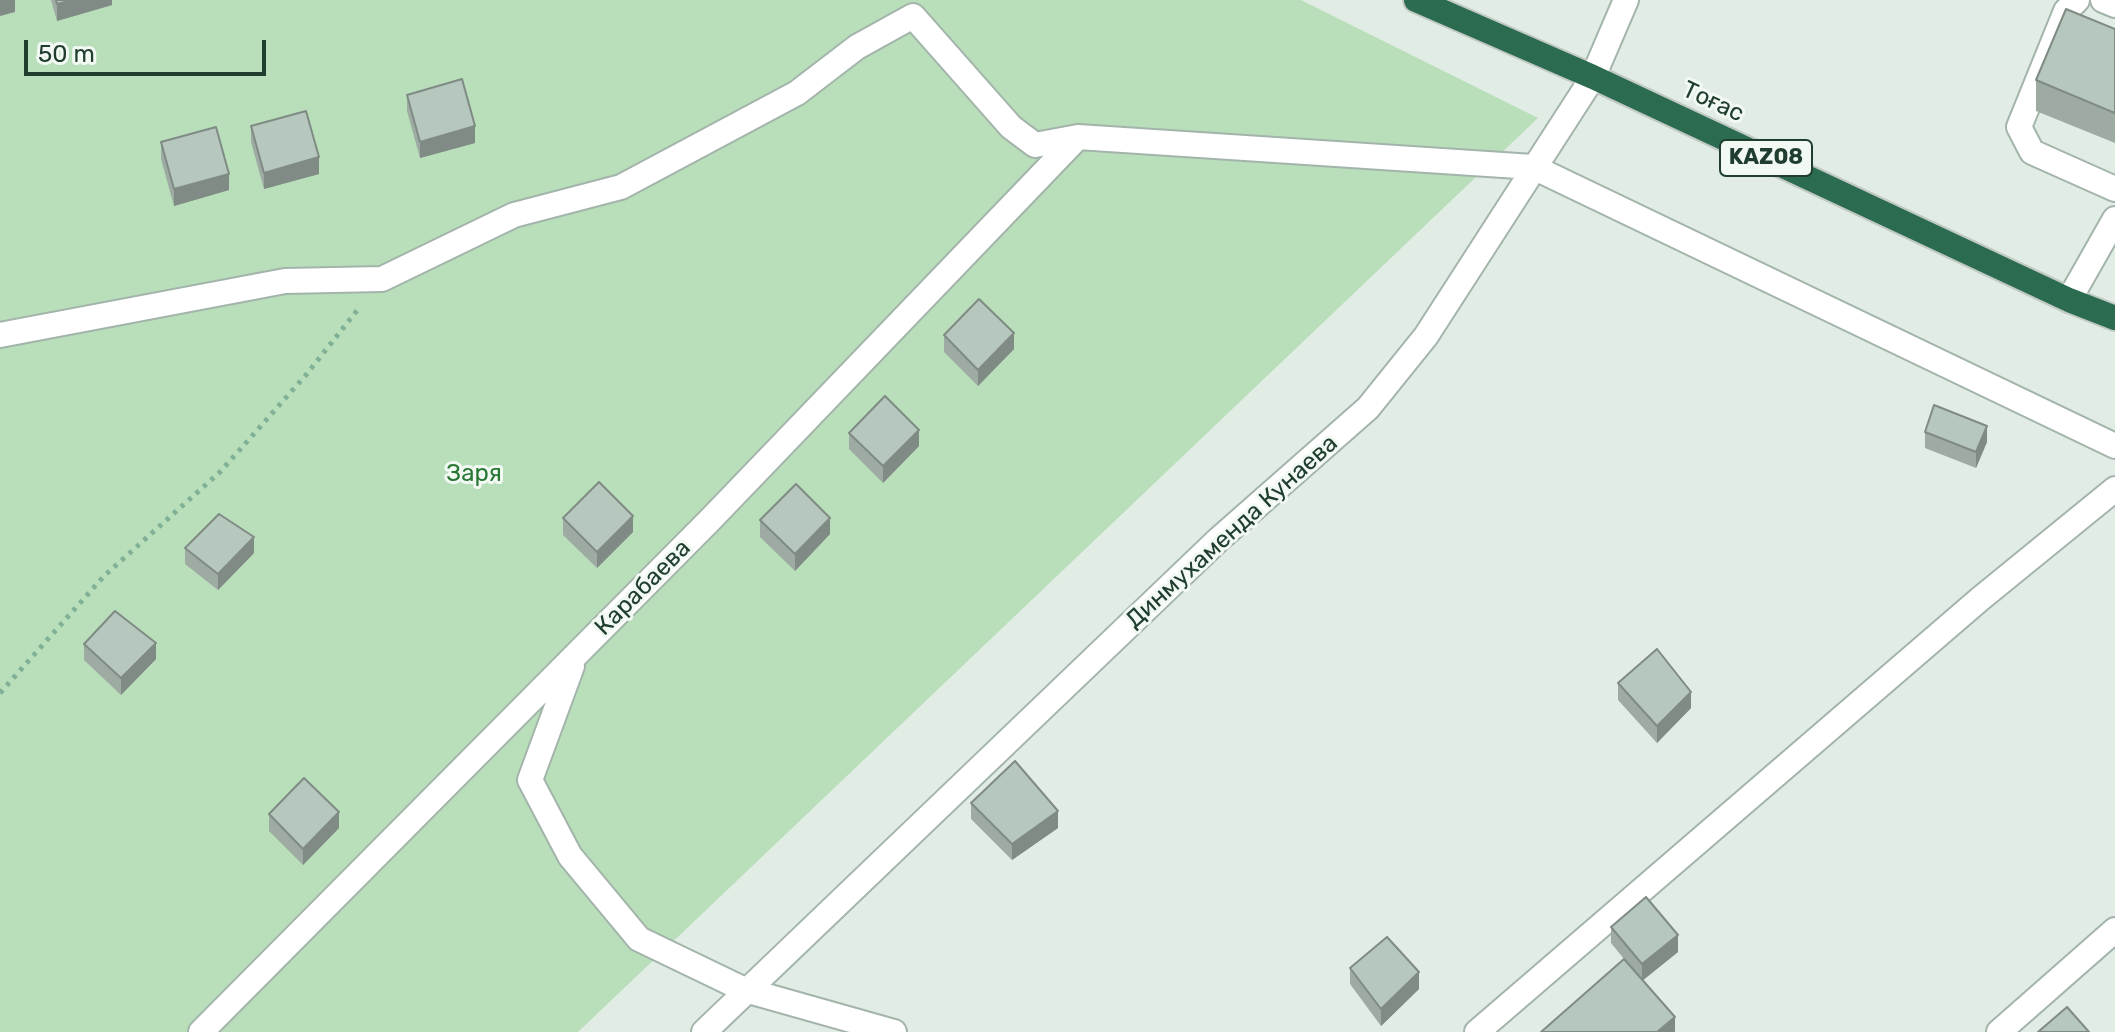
<!DOCTYPE html>
<html>
<head>
<meta charset="utf-8">
<style>
	body { margin:0 }
	#map { position:relative; width:2115px; height:1032px; overflow:hidden; background:#e1ece5; font-family:Rubik,sans-serif }
	canvas { display:block }
	.scale { position:absolute; left:24px; top:40px; width:242px; height:36px; box-sizing:border-box; border:4px solid #203e2f; border-top:0; padding-left:10px; font-size:24px; line-height:28px; white-space:nowrap; color:#203e2f; -webkit-text-stroke:6px #f2f9f3; paint-order:stroke }
</style>
</head>
<body>
<div id="map">
<canvas width="2115" height="1032"></canvas>
<div class="scale">50 m</div>
</div>
<script>
const ctx = document.querySelector('canvas').getContext('2d');
ctx.lineJoin = 'round';
function paint(path, color) { ctx.fillStyle = color; ctx.fill(path, 'evenodd'); }
const shape = rows => new Path2D(rows.map(r => 'M' + r).join(''));
function strokePath(path, color, width, dash) { ctx.strokeStyle = color; ctx.lineWidth = width; ctx.lineCap = dash ? 'butt' : 'round'; ctx.setLineDash(dash || []); ctx.stroke(path); }
function label(font, color, halo, rows, align = 'center') {
  ctx.font = font + ' Rubik,sans-serif'; ctx.lineWidth = 6; ctx.setLineDash([]); ctx.textBaseline = 'middle'; ctx.strokeStyle = halo; ctx.fillStyle = color; for (const [text, x, y, turn = 0] of rows) {
    ctx.save(); ctx.translate(x, y); ctx.rotate((+turn || 0) * Math.PI / 180); ctx.textAlign = isNaN(turn) ? turn : align; if (halo) ctx.strokeText(text, 0, 0); ctx.fillText(text, 0, 0); ctx.restore();
  }
}
const green = shape([
	[0,0,1301,0,1538,118,578,1032,0,1032]
]);
const path = shape([
	[0,693,104,576,220,472,306,375,359,308]
]);
const minor = shape([
	[2077,0,2066,11,2019,127,2032,152,2115,189],
	[2103,0,2115,5],
	[2069,300,2115,219],
	[0,335,285,281,382,279,514,215,621,187,797,93,857,47,913,16,1011,127,1035,145,1078,137,1533,167,2115,446],
	[572,666,530,780,570,856,639,939,745,990,894,1032],
	[201,1032,711,519,1078,137],
	[704,1032,1218,540,1368,408,1426,336,1593,77,1626,0],
	[1477,1032,1980,599,2115,489],
	[1999,1032,2115,930]
]);
const highway = shape([
	[1416,0,1593,77,2069,300,2115,318]
]);
const wall = shape([
	[51,0,112,0,112,5,57,21],
	[2115,29,2115,143,2036,111,2036,80],
	[407,95,475,143,420,158,407,111],
	[251,126,319,174,264,189,251,142],
	[161,142,229,190,174,206,161,159],
	[944,335,1014,349,978,386,944,352],
	[1925,432,1987,442,1976,468,1925,448],
	[849,433,919,446,883,483,849,449],
	[563,518,633,532,597,568,563,535],
	[760,520,830,534,795,571,760,537],
	[185,548,254,553,218,590,185,564],
	[84,644,156,659,121,695,84,660],
	[1618,683,1691,708,1657,743,1618,700],
	[971,803,1058,828,1012,860,971,819],
	[269,814,339,828,303,865,269,831],
	[1611,927,1678,952,1643,980,1675,1032,1624,959,1611,943],
	[1350,968,1419,989,1381,1026,1350,984]
]);
const shadedWall = shape([
	[0,0,15,0,15,12,0,16],
	[73,0,112,0,112,5,57,21,57,4],
	[475,126,475,143,420,158,420,142],
	[319,157,319,174,264,189,264,173],
	[229,174,229,190,174,206,174,189],
	[1014,333,1014,349,978,386,978,370],
	[1987,426,1987,442,1976,468,1976,452],
	[919,430,919,446,883,483,883,466],
	[633,516,633,532,597,568,597,552],
	[830,518,830,534,795,571,795,554],
	[254,537,254,553,218,590,218,574],
	[156,643,156,659,121,695,121,678],
	[1691,692,1691,708,1657,743,1657,726],
	[1058,811,1058,828,1012,860,1012,844],
	[339,812,339,828,303,865,303,849],
	[1678,935,1678,952,1642,981,1642,964],
	[1419,972,1419,989,1381,1026,1381,1009],
	[1675,1017,1675,1032,1657,1032]
]);
const building = shape([
	[56,0,73,0,57,4,56,0],
	[2066,9,2115,29,2115,113,2036,80,2066,9],
	[462,79,475,126,420,142,407,95,462,79],
	[306,111,319,157,264,173,251,126,306,111],
	[216,127,229,174,174,189,161,142,216,127],
	[979,299,1014,333,978,370,944,335,979,299],
	[885,396,919,430,883,466,849,433,885,396],
	[1934,405,1987,426,1976,452,1925,432,1934,405],
	[599,482,633,516,597,552,563,518,599,482],
	[796,484,830,518,795,554,760,520,796,484],
	[219,514,254,537,218,574,185,548,219,514],
	[115,611,156,643,121,678,84,644,115,611],
	[1657,649,1691,692,1657,726,1618,683,1657,649],
	[1015,761,1058,811,1012,844,971,803,1015,761],
	[304,778,339,812,303,849,269,814,304,778],
	[1646,897,1678,935,1642,964,1611,927,1646,897],
	[1387,937,1419,972,1381,1009,1350,968,1387,937],
	[1624,959,1675,1017,1657,1032,1541,1032,1624,959],
	[2067,1007,2089,1032,2038,1032,2067,1007]
]);
const shields = [
	[1766,158,92]
];
const shieldNames = [
	["KAZ08",1766,158]
];
const streetNames = [
	["Тоғас",1713,102,25],
	["Динмухаменда Кунаева",1232,532,-42],
	["Карабаева",643,588,-45]
];
const parkNames = [
	["Заря",474,474]
];
paint(green, '#b9dfba');
strokePath(minor, '#a3b4ab', 28);
strokePath(highway, '#c1c9c5', 28);
strokePath(path, '#80b196', 5, [4, 6]);
strokePath(minor, '#fff', 24);
strokePath(highway, '#2b6b4f', 24);
paint(wall, '#9daba3');
paint(shadedWall, '#7f8b84');
paint(building, '#b6c7bd');
strokePath(building, '#7f8b84', 2);
for (const [x, y, w] of shields) { const box = new Path2D(); box.roundRect(x - w / 2, y - 18, w, 36, 6); ctx.fillStyle = '#f2f9f3'; ctx.fill(box); strokePath(box, '#203e2f', 2); }
label('bold 22px', '#203e2f', null, shieldNames);
label('24px', '#203e2f', '#f2f9f3', streetNames);
label('24px', '#297735', '#f2f9f3', parkNames);
</script>
</body>
</html>
